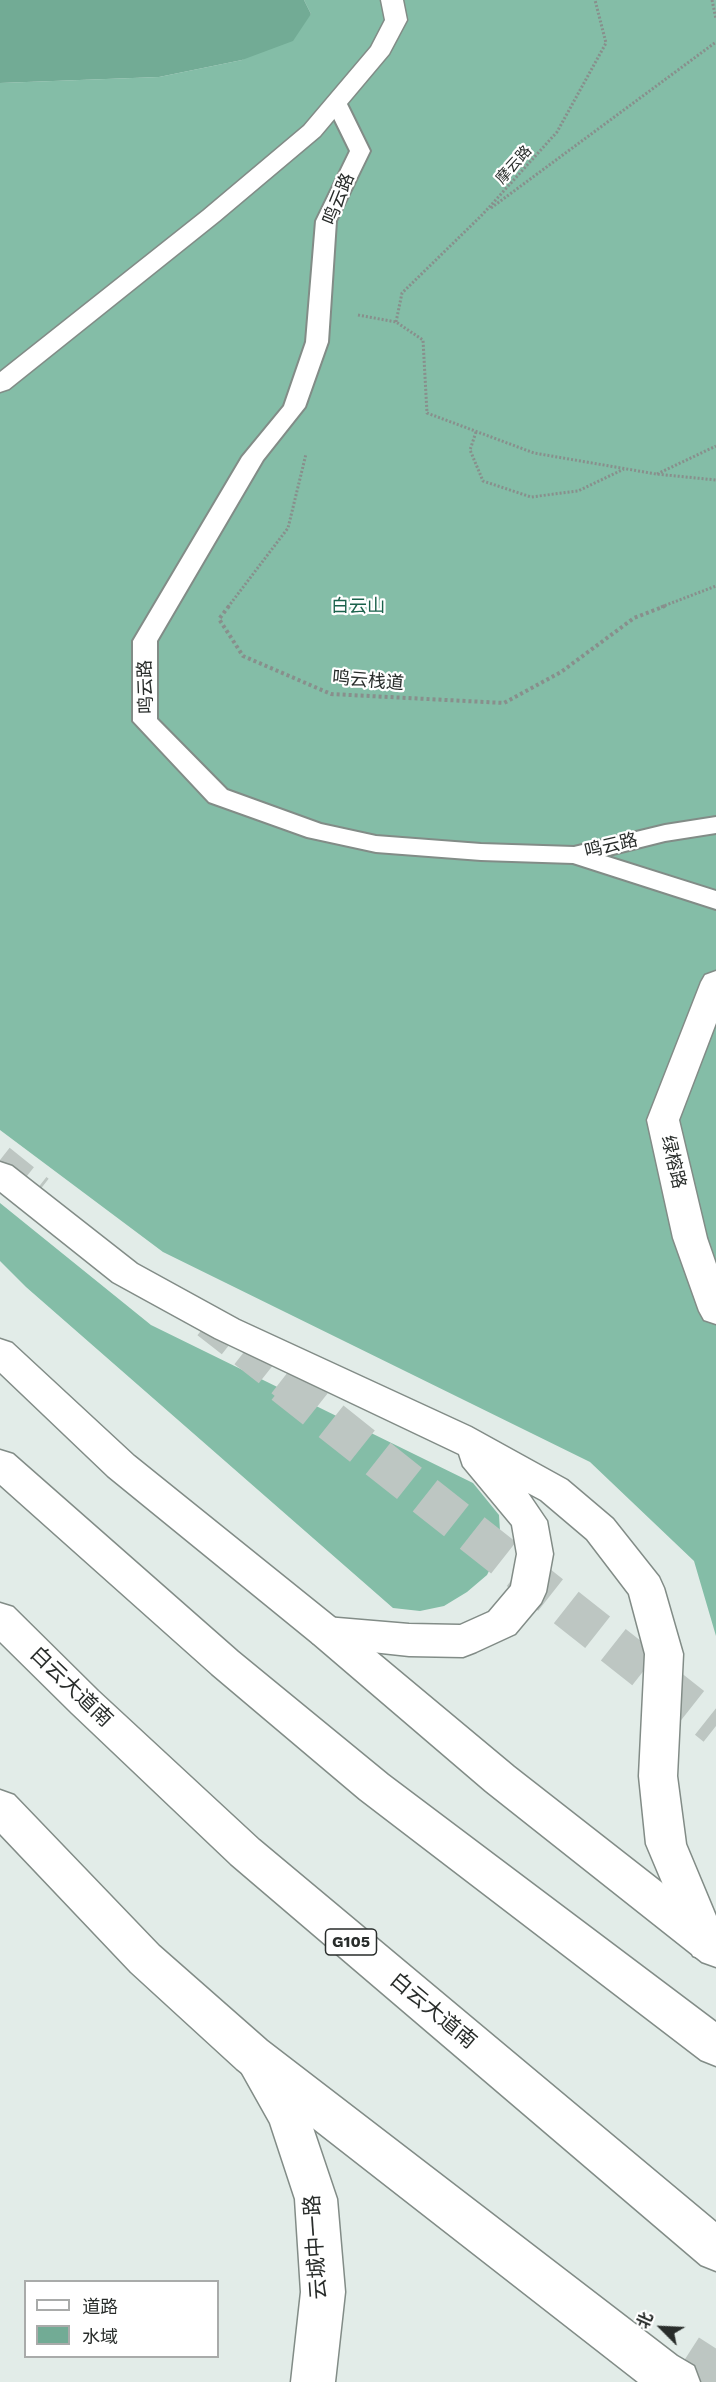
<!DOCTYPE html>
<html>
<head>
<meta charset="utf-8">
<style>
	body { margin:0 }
	#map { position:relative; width:716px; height:2382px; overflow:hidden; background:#e2ece8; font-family:"Work Sans","Noto Sans SC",sans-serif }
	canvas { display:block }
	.legend { position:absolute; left:24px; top:2280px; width:195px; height:78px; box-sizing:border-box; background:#fff; border:2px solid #a9abaa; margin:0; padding:8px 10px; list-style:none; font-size:18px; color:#292d2b }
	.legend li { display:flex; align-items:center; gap:12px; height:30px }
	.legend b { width:30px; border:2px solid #a9abaa }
	.north { position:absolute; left:632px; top:2298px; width:60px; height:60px; -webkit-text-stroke:4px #fff; paint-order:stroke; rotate:294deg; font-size:16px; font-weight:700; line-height:24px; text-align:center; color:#292d2b }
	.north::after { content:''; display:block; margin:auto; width:21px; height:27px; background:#292d2b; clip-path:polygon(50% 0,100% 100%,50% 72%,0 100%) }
</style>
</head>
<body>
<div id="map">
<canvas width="716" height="2382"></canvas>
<ul class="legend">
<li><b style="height:8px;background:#fff"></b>道路</li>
<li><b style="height:16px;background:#72ab95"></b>水域</li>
</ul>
<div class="north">北</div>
</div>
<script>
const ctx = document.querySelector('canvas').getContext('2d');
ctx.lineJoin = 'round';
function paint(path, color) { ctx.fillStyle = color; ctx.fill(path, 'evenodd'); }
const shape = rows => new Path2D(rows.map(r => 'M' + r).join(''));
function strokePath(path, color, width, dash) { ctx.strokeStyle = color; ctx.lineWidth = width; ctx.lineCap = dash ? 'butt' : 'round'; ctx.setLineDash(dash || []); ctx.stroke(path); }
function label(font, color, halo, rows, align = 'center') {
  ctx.font = font + ' "Work Sans","Noto Sans SC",sans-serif'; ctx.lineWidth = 4.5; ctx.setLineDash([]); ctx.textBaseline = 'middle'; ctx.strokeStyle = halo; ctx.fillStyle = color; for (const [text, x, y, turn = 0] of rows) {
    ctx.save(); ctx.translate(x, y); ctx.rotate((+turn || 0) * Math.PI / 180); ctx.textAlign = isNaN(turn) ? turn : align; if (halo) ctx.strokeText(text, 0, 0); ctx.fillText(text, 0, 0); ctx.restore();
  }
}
const forest = shape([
	[304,0,716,0,716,1636,694,1561,590,1462,163,1252,0,1130,0,83,159,77,242,60,311,14],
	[0,1203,151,1325,473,1483,499,1515,501,1547,487,1575,467,1592,444,1606,420,1611,393,1608,26,1287,0,1261]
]);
const water = shape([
	[0,0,304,0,311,14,293,41,242,60,159,77,0,83]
]);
const secondaryTunnelFar1 = shape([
	[0,1160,39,1191],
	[207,1323,286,1385]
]);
const secondaryTunnel = shape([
	[284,1384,716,1726],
	[694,2382,716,2348]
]);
const pathFar1 = shape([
	[712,0,716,19],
	[491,208,716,42],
	[358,315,396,322,423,340,427,413,534,453,656,474,716,480],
	[396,322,402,293,483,214,557,132,606,43,595,0],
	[476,432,470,450,483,481,531,497,578,491,624,469],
	[657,474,716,446],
	[228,607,288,528,306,454],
	[661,607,716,586]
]);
const path = shape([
	[229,606,219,619,243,656,331,694,504,703,561,672,634,618,665,606]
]);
const service = shape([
	[336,96,343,98,346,102,370,151,336,221,328,342,305,407,263,460,157,641,157,719,227,790,321,824,376,836,481,844,574,847,665,825,716,817,716,833,665,841,605,856,716,891,716,909,573,863,481,860,376,852,307,837,209,802,133,721,133,641,242,457,284,406,306,342,316,221,350,151,326,102,329,98,336,96]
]);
const minor = shape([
	[381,0,403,0,407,20,389,54,320,136,219,221,9,389,0,392,0,372,203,211,304,126,371,47,385,20,381,0],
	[716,971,716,1023,679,1120,707,1238,716,1264,716,1324,704,1320,699,1311,673,1238,647,1120,701,982,705,975,716,971],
	[0,1162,12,1166,137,1264,239,1320,471,1427,567,1480,613,1519,659,1577,664,1588,683,1654,677,1776,686,1844,716,1916,716,1958,707,1961,693,1956,646,1844,639,1776,645,1654,629,1594,587,1539,541,1500,528,1493,547,1521,553,1554,546,1592,541,1603,515,1634,476,1652,463,1657,409,1656,326,1647,313,1643,307,1632,313,1621,326,1617,409,1624,460,1625,489,1612,511,1586,517,1554,512,1525,463,1466,459,1454,215,1338,113,1282,0,1192,0,1162]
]);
const secondary = shape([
	[259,2047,274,2052,304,2101,337,2199,345,2292,335,2382,291,2382,301,2292,295,2199,270,2123,238,2066,244,2052,259,2047]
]);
const trunk = shape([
	[0,1339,12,1343,134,1456,339,1621,514,1767,716,1925,716,1967,702,1962,486,1791,313,1643,108,1476,0,1373,0,1339],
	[0,1450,13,1454,238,1652,388,1775,716,2022,716,2066,701,2060,360,1799,212,1674,0,1485,0,1450],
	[0,1603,13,1607,98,1691,259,1840,716,2222,716,2271,701,2265,231,1864,72,1713,0,1642,0,1603],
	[0,1790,14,1795,159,1946,267,2041,677,2356,694,2366,700,2382,638,2382,237,2069,131,1972,0,1834,0,1790]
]);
const farStreetnames = [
	["摩云路",514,165,-48]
];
const shields = [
	[351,1942,51]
];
const shieldNames = [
	["G105",351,1942]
];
const streetNames = [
	["鸣云路",339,199,-68],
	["鸣云栈道",368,681,5],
	["鸣云路",146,687,-92],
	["鸣云路",611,846,-13],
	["绿榕路",673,1162,77]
];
const parkNames = [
	["白云山",358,607]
];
const nearStreetnames = [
	["白云大道南",71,1687,44],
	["白云大道南",433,2011,40],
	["云城中一路",316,2247,-94]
];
paint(forest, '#84bda7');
paint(water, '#72ab95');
strokePath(secondaryTunnelFar1, '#bdc6c2', 31, [31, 16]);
strokePath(secondaryTunnel, '#bdc6c2', 40, [40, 20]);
strokePath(service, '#828c87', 4);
strokePath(minor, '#828c87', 3);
strokePath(secondary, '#828c87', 3);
strokePath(trunk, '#828c87', 3);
strokePath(pathFar1, '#888f8c', 3, [2, 2]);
strokePath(path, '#888f8c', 4, [3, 3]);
paint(service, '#fff');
paint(minor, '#fff');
paint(secondary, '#fff');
paint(trunk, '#fff');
label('15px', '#292d2b', '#fff', farStreetnames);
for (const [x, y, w] of shields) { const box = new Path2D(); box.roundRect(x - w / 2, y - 13, w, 26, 4.5); ctx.fillStyle = '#fff'; ctx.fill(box); strokePath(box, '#292d2b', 1.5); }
label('bold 16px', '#292d2b', null, shieldNames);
label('18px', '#292d2b', '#fff', streetNames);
label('18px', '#1b624c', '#fff', parkNames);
label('21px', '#292d2b', '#fff', nearStreetnames);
</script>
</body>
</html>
